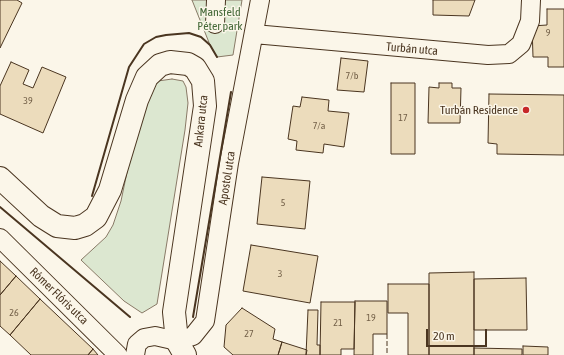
<!DOCTYPE html>
<html>
<head>
<meta charset="utf-8">
<style>
	body { margin:0 }
	#map { position:relative; width:564px; height:355px; overflow:hidden; background:#fbf6e9; font-family:"Asap Condensed",sans-serif }
	canvas { display:block }
	.scale { position:absolute; left:426px; top:329px; width:61px; height:18px; box-sizing:border-box; border:2px solid #4a3520; border-top:0; padding-left:5px; font-size:12px; line-height:14px; white-space:nowrap; color:#4a3520; -webkit-text-stroke:3px #fbf6e9; paint-order:stroke }
</style>
</head>
<body>
<div id="map">
<canvas width="564" height="355"></canvas>
<div class="scale">20 m</div>
</div>
<script>
const ctx = document.querySelector('canvas').getContext('2d');
ctx.lineJoin = 'round';
function paint(path, color) { ctx.fillStyle = color; ctx.fill(path, 'evenodd'); }
const shape = rows => new Path2D(rows.map(r => 'M' + r).join(''));
function strokePath(path, color, width, dash) { ctx.strokeStyle = color; ctx.lineWidth = width; ctx.lineCap = dash ? 'butt' : 'round'; ctx.setLineDash(dash || []); ctx.stroke(path); }
function label(font, color, halo, rows, align = 'center') {
  ctx.font = font + ' "Asap Condensed",sans-serif'; ctx.lineWidth = 3; ctx.setLineDash([]); ctx.textBaseline = 'middle'; ctx.strokeStyle = halo; ctx.fillStyle = color; for (const [text, x, y, turn = 0] of rows) {
    ctx.save(); ctx.translate(x, y); ctx.rotate((+turn || 0) * Math.PI / 180); ctx.textAlign = isNaN(turn) ? turn : align; if (halo) ctx.strokeText(text, 0, 0); ctx.fillText(text, 0, 0); ctx.restore();
  }
}
const green = shape([
	[192,0,242,0,233,55,217,57,210,45,192,0],
	[172,79,183,81,186,87,188,103,185,130,157,304,142,313,124,301,81,260,106,237,113,225,121,201,137,124,148,94,158,81,172,79]
]);
const building = shape([
	[0,0,17,0,22,3,0,48,0,0],
	[433,0,475,0,469,16,433,15,433,0],
	[547,9,564,9,564,67,548,67,548,57,533,57,532,26,547,25,547,9],
	[341,58,368,61,364,92,337,90,341,58],
	[11,62,29,70,23,84,33,88,42,67,66,77,43,133,0,114,0,86,11,62],
	[391,83,415,83,415,154,391,154,391,83],
	[439,83,452,83,452,88,461,88,460,123,428,123,429,87,439,88,439,83],
	[489,94,564,95,564,155,497,154,497,144,488,143,489,94],
	[302,97,329,100,328,111,349,113,344,147,324,144,323,153,296,150,297,141,288,139,293,106,300,107,302,97],
	[262,177,310,181,305,229,257,224,262,177],
	[251,245,318,256,310,303,243,291,251,245],
	[0,261,16,276,0,295,0,261],
	[474,272,474,355,429,355,429,273,474,272],
	[16,276,40,299,10,335,0,326,0,295,16,276],
	[526,278,527,330,474,330,474,279,526,278],
	[388,284,429,284,429,355,408,355,408,313,388,313,388,284],
	[40,299,93,349,88,355,31,355,10,335,40,299],
	[355,301,387,301,387,334,373,334,373,355,354,355,355,301],
	[321,302,355,302,354,349,341,349,341,355,320,355,321,302],
	[242,308,275,329,273,339,282,342,278,355,233,355,224,347,226,325,242,308],
	[308,310,318,310,317,345,320,345,320,355,306,355,308,310],
	[282,342,307,350,306,355,278,355,282,342],
	[523,346,548,347,548,355,523,355,523,346],
	[474,348,522,349,522,355,474,355,474,348],
	[93,349,98,355,88,355,93,349]
]);
const minor = shape([
	[215,24,216,0],
	[254,34,488,55,509,54,521,44,530,21,531,0],
	[0,238,118,355],
	[135,355,137,344,144,338,155,336,177,341,193,336,205,321,229,163,260,0]
]);
const tertiary = shape([
	[0,178,41,216,57,226,75,228,85,225,96,217,110,190,137,100,147,77,160,65,170,62,188,64,195,68,203,81,205,106,174,312,177,341,185,355]
]);
const fence = shape([
	[387,334,387,355]
]);
const wall = shape([
	[92,196,129,67,144,44,156,37,166,35,189,33,201,37,210,45,217,57],
	[0,207,130,317],
	[193,317,231,92]
]);
const markers = [
	[526,110,4,"#c62828"]
];
const numberNames = [
	["9",548,33],
	["7/b",352,76],
	["39",28,101],
	["17",403,118],
	["7/a",319,126],
	["5",283,203],
	["3",280,274],
	["26",14,313],
	["19",371,318],
	["21",338,323],
	["27",249,334]
];
const parkNames = [
	["Mansfeld",220,12],
	["Péter park",220,26]
];
const streetNames = [
	["Turbán utca",412,49,5],
	["Ankara utca",201,121,-84],
	["Apostol utca",227,178,-81],
	["Rómer Flóris utca",59,296,44]
];
const poiNames = [
	["Turbán Residence",518,110]
];
paint(green, '#dce7d0');
strokePath(green, '#887966', 1);
paint(building, '#ecdcbc');
strokePath(building, '#4a3520', 1);
strokePath(minor, '#4a3520', 20);
strokePath(tertiary, '#4a3520', 24);
strokePath(minor, '#fbf6e9', 18);
strokePath(tertiary, '#fbf6e9', 22);
strokePath(fence, '#4a3520', 1, [5, 2]);
strokePath(wall, '#4a3520', 2);
for (const [x, y, r, color] of markers) { const dot = new Path2D(); dot.arc(x, y, r, 0, 2 * Math.PI); ctx.fillStyle = color; ctx.fill(dot); strokePath(dot, '#fbf6e9', 1.5); }
label('10px', '#725f47', null, numberNames);
label('12px', '#436837', '#fbf6e9', parkNames);
label('12px', '#4a3520', '#fbf6e9', streetNames);
label('12px', '#4a3520', '#fbf6e9', poiNames, 'right');
</script>
</body>
</html>
